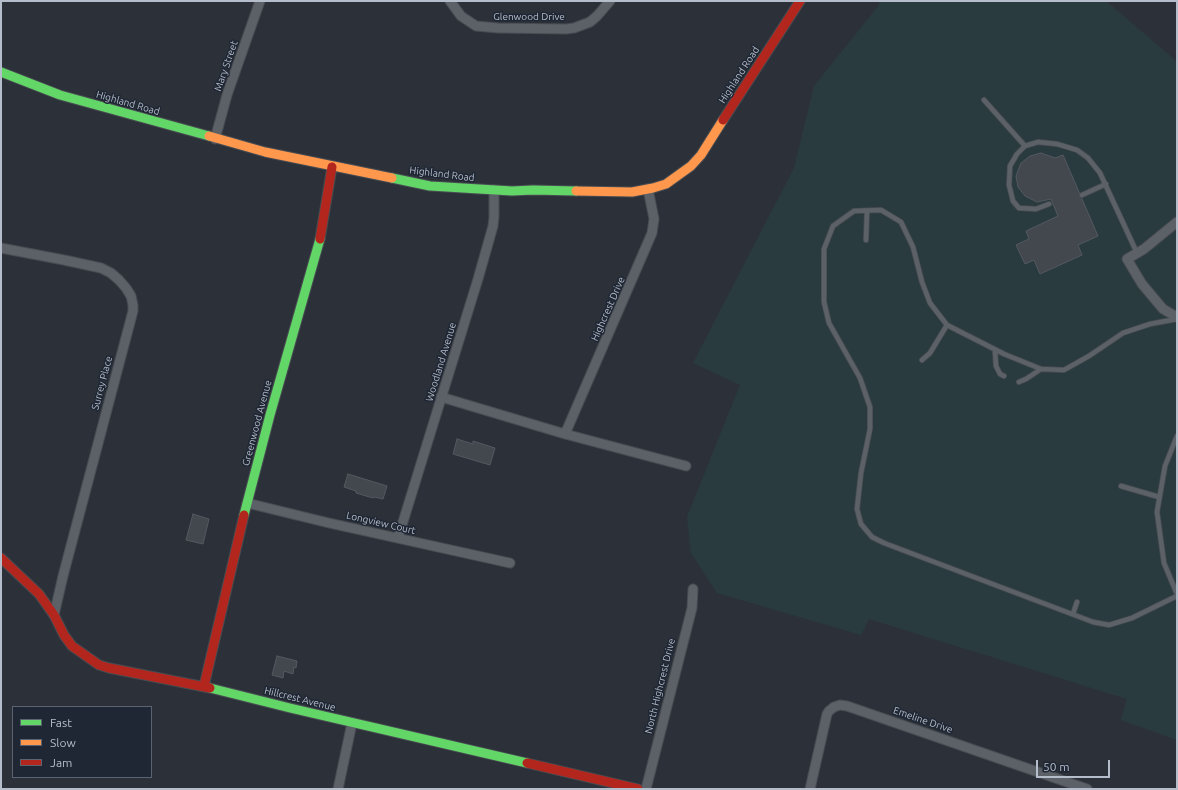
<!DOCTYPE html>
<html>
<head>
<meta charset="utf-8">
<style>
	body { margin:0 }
	#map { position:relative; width:1178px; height:790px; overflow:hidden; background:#2c3139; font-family:Ubuntu,sans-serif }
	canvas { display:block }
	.frame { position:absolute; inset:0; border:2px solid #b6bdca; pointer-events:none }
	.legend { position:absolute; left:12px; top:706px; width:140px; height:72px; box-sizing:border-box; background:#1f2734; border:1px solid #5b6370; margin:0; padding:5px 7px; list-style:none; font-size:12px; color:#b6bdca }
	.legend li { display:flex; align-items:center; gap:8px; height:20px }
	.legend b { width:20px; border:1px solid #5b6370 }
	.scale { position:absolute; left:1036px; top:760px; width:74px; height:18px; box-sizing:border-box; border:2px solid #b6bdca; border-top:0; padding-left:5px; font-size:12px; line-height:14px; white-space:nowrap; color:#b6bdca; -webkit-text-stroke:3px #1f2734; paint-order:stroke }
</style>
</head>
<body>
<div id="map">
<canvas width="1178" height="790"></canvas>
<div class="frame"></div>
<ul class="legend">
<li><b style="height:5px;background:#63d668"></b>Fast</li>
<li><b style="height:5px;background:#ff974d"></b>Slow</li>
<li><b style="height:5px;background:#b3261e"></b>Jam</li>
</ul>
<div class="scale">50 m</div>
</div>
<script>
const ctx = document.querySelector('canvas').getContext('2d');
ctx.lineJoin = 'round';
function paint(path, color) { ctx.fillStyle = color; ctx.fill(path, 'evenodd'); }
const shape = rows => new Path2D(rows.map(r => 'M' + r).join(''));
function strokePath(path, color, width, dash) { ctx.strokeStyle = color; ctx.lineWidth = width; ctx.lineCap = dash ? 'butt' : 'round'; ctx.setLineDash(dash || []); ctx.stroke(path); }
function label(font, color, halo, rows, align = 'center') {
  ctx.font = font + ' Ubuntu,sans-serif'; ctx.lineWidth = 3; ctx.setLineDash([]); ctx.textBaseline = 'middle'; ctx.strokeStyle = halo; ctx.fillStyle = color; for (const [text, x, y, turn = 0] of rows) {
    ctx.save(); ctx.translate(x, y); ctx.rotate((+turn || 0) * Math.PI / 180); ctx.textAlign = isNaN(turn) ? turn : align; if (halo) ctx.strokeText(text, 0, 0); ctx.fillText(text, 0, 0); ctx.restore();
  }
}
const green = shape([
	[879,1,1106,1,1174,59,1177,65,1177,740,1121,720,1127,699,869,619,861,635,717,593,691,553,687,517,740,385,693,363,794,168,814,86,879,5]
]);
const building = shape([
	[1041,153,1055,158,1063,155,1098,236,1078,245,1082,255,1040,274,1034,260,1025,264,1016,245,1029,239,1026,231,1058,216,1051,199,1037,202,1025,196,1018,187,1016,176,1021,163,1030,156,1041,153],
	[457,439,473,444,473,441,495,448,490,465,453,454,457,439],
	[348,474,387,486,383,499,374,497,373,498,356,493,356,491,344,487,348,474],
	[193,514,209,519,203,544,186,540,193,514],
	[277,656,297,661,296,668,294,667,293,674,284,671,283,678,272,675,277,656]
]);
const lane = shape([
	[984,100,1025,146],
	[1082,195,1106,184],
	[1049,204,1036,209,1019,208,1013,201,1009,185,1010,166,1017,154,1025,146,1038,142,1057,144,1077,150,1088,158,1100,173,1137,253],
	[866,240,867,211],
	[1177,319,1150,324,1123,333,1089,356,1064,370,1041,369,1004,354,947,325,930,303,922,282,913,247,901,222,881,210,854,211,833,226,824,249,824,302,829,323,860,378,870,407,870,429,861,473,857,509,861,524,872,537,884,543,1093,622,1109,625,1132,618,1177,596],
	[995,350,996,366,1000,374,1004,376],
	[922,360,930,353,947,325],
	[1019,382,1026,379,1041,369],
	[1177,436,1165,466,1157,512,1164,563,1177,594],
	[1121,486,1159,497],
	[1073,614,1077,602]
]);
const street = shape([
	[450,1,461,16,476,26,498,28,566,29,574,28,590,22,597,16,610,1],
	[215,139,227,95,260,1],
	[1177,222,1144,249,1127,259,1142,284,1163,309,1177,317],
	[1,248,64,260,101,268,111,273,119,280,126,288,131,296,133,305,133,311,63,576,54,615],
	[441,397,565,434,686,466],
	[565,434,652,233,654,219,648,189],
	[247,503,329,523,510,563],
	[398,538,478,279,493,226,494,217,494,190],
	[338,789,352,723],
	[646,789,692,608,693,589],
	[810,789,827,714,829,711,834,707,840,705,847,706,1087,789]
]);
const fast = shape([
	[1,72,60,95,209,136],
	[392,178,430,186,512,191,533,190,576,191],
	[244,515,270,415,320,239],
	[210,688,290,708,527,763]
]);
const slow = shape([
	[209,136,265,152,392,178],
	[576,191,632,192,653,188,666,184,691,166,701,155,723,120]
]);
const jam = shape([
	[723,120,800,1],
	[320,239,332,167],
	[1,558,39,594,54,615,64,635,72,646,99,665,109,668,210,688],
	[204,686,244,515],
	[527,763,638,789]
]);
const streetNames = [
	["Glenwood Drive",529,17],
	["Mary Street",226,66,-71],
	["Highland Road",739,75,-57],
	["Highland Road",128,103,16],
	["Highland Road",442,174,7],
	["Highcrest Drive",608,309,-66],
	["Woodland Avenue",441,362,-73],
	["Surrey Place",102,383,-75],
	["Greenwood Avenue",257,423,-75],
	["Longview Court",381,523,13],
	["North Highcrest Drive",660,686,-76],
	["Hillcrest Avenue",300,699,14],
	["Emeline Drive",923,720,19]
];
paint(green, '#293b3f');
paint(building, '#43474e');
strokePath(building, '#545961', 1);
strokePath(lane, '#484c52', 6);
strokePath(street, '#484c52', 11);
strokePath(fast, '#484c52', 11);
strokePath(slow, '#484c52', 11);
strokePath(jam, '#484c52', 11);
strokePath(lane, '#5c6067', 4.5);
strokePath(street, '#5c6067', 9);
strokePath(fast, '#63d668', 9);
strokePath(slow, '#ff974d', 9);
strokePath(jam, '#b3261e', 9);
label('10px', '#b6bdca', '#1f2734', streetNames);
</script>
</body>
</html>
